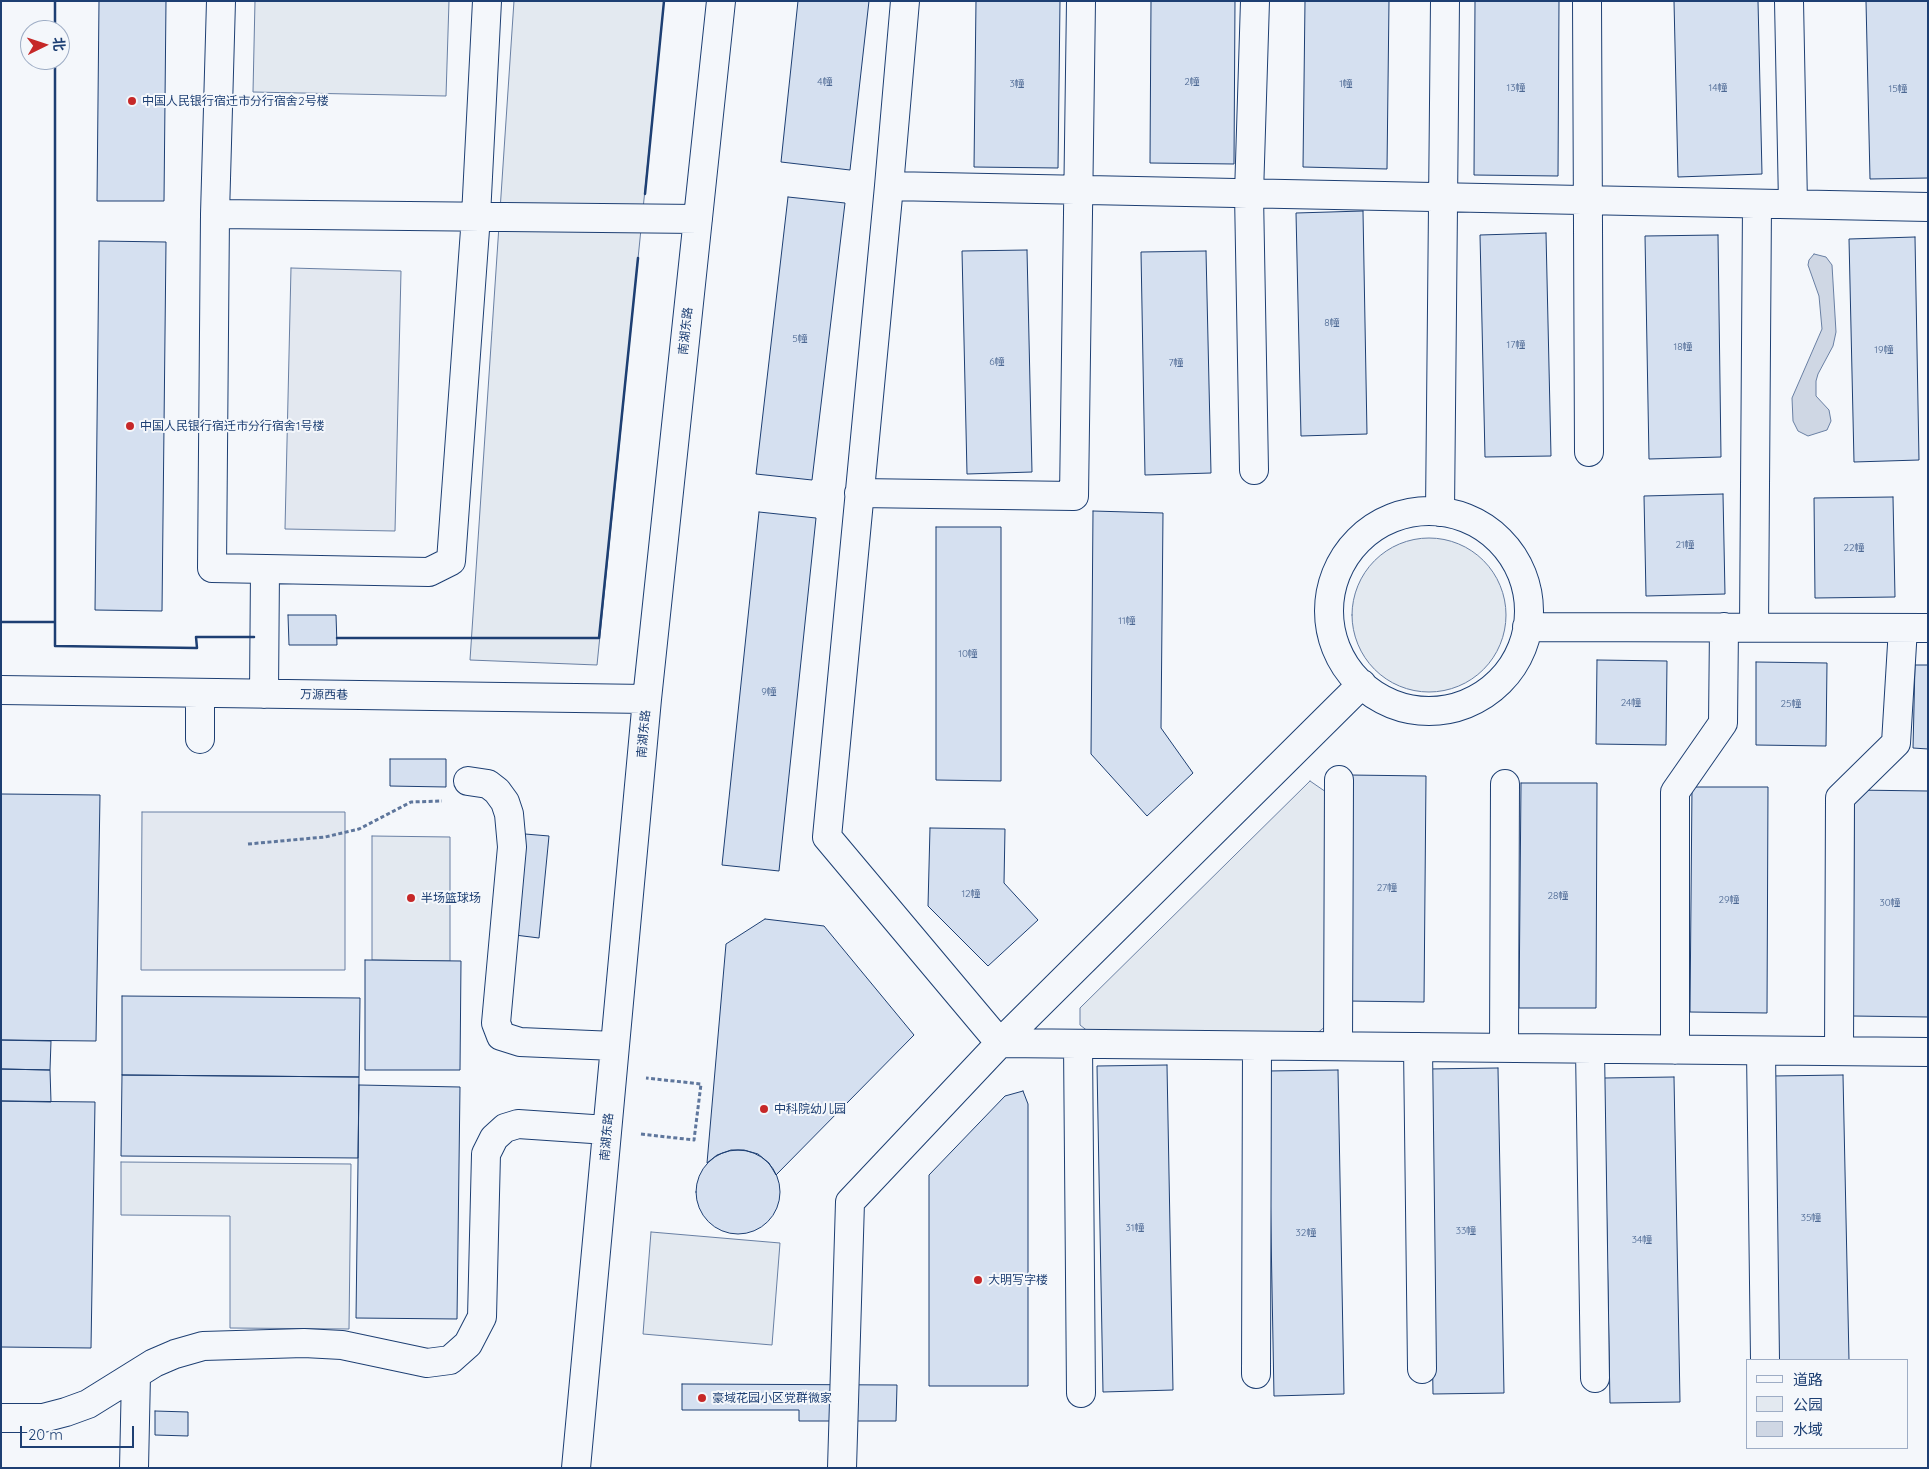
<!DOCTYPE html>
<html>
<head>
<meta charset="utf-8">
<style>
	body { margin:0 }
	#map { position:relative; width:1929px; height:1469px; overflow:hidden; background:#f4f7fb; font-family:Quicksand,"Noto Sans SC",sans-serif }
	canvas { display:block }
	.frame { position:absolute; inset:0; border:2px solid #1d3f73; pointer-events:none }
	.legend { position:absolute; left:1746px; top:1359px; width:162px; height:90px; box-sizing:border-box; background:#f4f7fb; border:1px solid #9eadc5; margin:0; padding:6px 9px; list-style:none; font-size:15px; color:#1d3f73 }
	.legend li { display:flex; align-items:center; gap:10px; height:25px }
	.legend b { width:25px; border:1px solid #9eadc5 }
	.north { position:absolute; left:20px; top:20px; width:50px; height:50px; box-sizing:border-box; background:#f4f7fb; border:1px solid #9eadc5; border-radius:50%; rotate:86deg; font-size:14px; font-weight:700; line-height:20px; text-align:center; color:#1d3f73 }
	.north::after { content:''; display:block; margin:auto; width:18px; height:22px; background:#c62828; clip-path:polygon(50% 0,100% 100%,50% 72%,0 100%) }
	.scale { position:absolute; left:20px; top:1426px; width:114px; height:22px; box-sizing:border-box; border:2px solid #1d3f73; border-top:0; padding-left:6px; font-size:15px; line-height:18px; white-space:nowrap; color:#1d3f73; -webkit-text-stroke:4px #f4f7fb; paint-order:stroke }
</style>
</head>
<body>
<div id="map">
<canvas width="1929" height="1469"></canvas>
<div class="frame"></div>
<ul class="legend">
<li><b style="height:6px;background:#f4f7fb"></b>道路</li>
<li><b style="height:14px;background:#e3e9f0"></b>公园</li>
<li><b style="height:14px;background:#cfd7e4"></b>水域</li>
</ul>
<div class="north">北</div>
<div class="scale">20 m</div>
</div>
<script>
const ctx = document.querySelector('canvas').getContext('2d');
ctx.lineJoin = 'round';
function paint(path, color) { ctx.fillStyle = color; ctx.fill(path, 'evenodd'); }
const shape = rows => new Path2D(rows.map(r => 'M' + r).join(''));
function strokePath(path, color, width, dash) { ctx.strokeStyle = color; ctx.lineWidth = width; ctx.lineCap = dash ? 'butt' : 'round'; ctx.setLineDash(dash || []); ctx.stroke(path); }
function label(font, color, halo, rows, align = 'center') {
  ctx.font = font + ' Quicksand,"Noto Sans SC",sans-serif'; ctx.lineWidth = 4; ctx.setLineDash([]); ctx.textBaseline = 'middle'; ctx.strokeStyle = halo; ctx.fillStyle = color; for (const [text, x, y, turn = 0] of rows) {
    ctx.save(); ctx.translate(x, y); ctx.rotate((+turn || 0) * Math.PI / 180); ctx.textAlign = isNaN(turn) ? turn : align; if (halo) ctx.strokeText(text, 0, 0); ctx.fillText(text, 0, 0); ctx.restore();
  }
}
const green = shape([
	[255,1,449,1,446,96,253,92,255,1],
	[514,1,664,1,597,665,470,660,514,1],
	'1352 615a77 77 0 1 1 154 0a77 77 0 1 1-154 0Z',
	[1310,781,1326,792,1326,1026,1316,1034,1089,1032,1080,1025,1080,1008,1310,781],
	[372,836,450,837,450,961,372,960,372,836],
	[121,1162,351,1164,349,1329,230,1328,230,1216,121,1215,121,1162],
	[651,1232,780,1243,772,1345,643,1334,651,1232]
]);
const parking = shape([
	[291,268,401,271,395,531,285,529,291,268],
	[142,812,345,812,345,970,141,970,142,812]
]);
const water = shape([
	[1814,254,1826,257,1832,265,1836,332,1833,346,1818,374,1816,381,1816,396,1829,410,1831,421,1827,430,1808,436,1798,431,1793,421,1792,398,1822,329,1819,296,1808,265,1809,260,1814,254]
]);
const building = shape([
	[99,1,166,1,164,201,97,201,99,1],
	[798,1,869,1,850,170,781,162,798,1],
	[976,1,1060,1,1058,168,974,167,976,1],
	[1151,1,1235,1,1234,164,1150,163,1151,1],
	[1305,1,1389,1,1387,169,1303,167,1305,1],
	[1475,1,1559,1,1558,176,1474,175,1475,1],
	[1674,1,1758,1,1762,174,1678,177,1674,1],
	[1866,1,1928,1,1928,178,1870,179,1866,1],
	[788,197,845,203,812,480,756,474,788,197],
	[1363,211,1367,434,1301,436,1296,213,1363,211],
	[1546,233,1551,456,1485,457,1480,235,1546,233],
	[1718,235,1721,457,1649,459,1645,236,1718,235],
	[1915,237,1919,460,1854,462,1849,239,1915,237],
	[99,241,166,242,162,611,95,610,99,241],
	[1027,250,1032,472,967,474,962,251,1027,250],
	[1206,251,1211,473,1145,475,1141,252,1206,251],
	[1723,494,1725,594,1646,596,1644,496,1723,494],
	[1893,497,1895,597,1815,598,1814,498,1893,497],
	[1093,511,1163,513,1161,728,1193,773,1147,816,1091,754,1093,511],
	[759,512,816,518,779,871,722,865,759,512],
	[936,527,1001,527,1001,781,936,780,936,527],
	[288,615,336,615,337,645,289,645,288,615],
	[1597,660,1667,661,1666,745,1596,744,1597,660],
	[1756,662,1827,663,1826,746,1756,745,1756,662],
	[1915,665,1928,665,1928,749,1913,748,1915,665],
	[390,759,446,759,446,787,390,786,390,759],
	[1349,775,1426,776,1424,1002,1348,1001,1349,775],
	[1521,783,1597,783,1596,1008,1519,1008,1521,783],
	[1692,787,1768,787,1767,1013,1690,1012,1692,787],
	[1854,790,1928,791,1928,1017,1853,1016,1854,790],
	[1,794,100,795,96,1041,1,1040,1,794],
	[930,828,1005,829,1004,883,1038,920,988,966,928,906,930,828],
	[525,834,549,836,539,938,515,935,525,834],
	[765,919,824,926,914,1035,776,1175,769,1163,758,1154,744,1150,731,1150,717,1155,707,1163,726,944,765,919],
	[365,960,461,961,460,1070,365,1070,365,960],
	[122,996,360,998,359,1077,122,1075,122,996],
	[1,1040,51,1041,50,1070,1,1069,1,1040],
	[1167,1065,1173,1390,1103,1392,1097,1066,1167,1065],
	[1498,1068,1504,1393,1433,1394,1428,1069,1498,1068],
	[1,1069,50,1070,51,1102,1,1101,1,1069],
	[1338,1070,1344,1394,1274,1396,1268,1071,1338,1070],
	[122,1075,359,1077,358,1158,121,1156,122,1075],
	[1843,1075,1849,1360,1778,1360,1773,1076,1843,1075],
	[1674,1077,1680,1402,1610,1403,1604,1078,1674,1077],
	[359,1085,460,1087,457,1319,356,1318,359,1085],
	[1023,1091,1028,1104,1028,1386,929,1386,929,1175,1005,1096,1023,1091],
	[1,1101,95,1102,91,1348,1,1347,1,1101],
	'696 1192a42 42 0 1 1 84 0a42 42 0 1 1-84 0Z',
	[682,1384,897,1385,896,1421,799,1421,799,1410,682,1410,682,1384],
	[155,1411,188,1412,188,1436,155,1435,155,1411]
]);
const path = shape([
	[248,844,325,837,359,829,411,802,442,801],
	[641,1134,694,1140,701,1084,646,1078]
]);
const minor = shape([
	[221,1,215,214,698,219],
	[1587,1,1589,452],
	[1789,1,1793,204],
	[889,186,905,1],
	[1928,207,889,186,827,837,1000,1043,1928,1052],
	[215,214,212,568,429,572,451,561,476,216,487,1],
	[1254,470,1249,194,1255,1],
	[859,493,1074,496,1081,1],
	'1329 611a100 100 0 1 1 200 0a100 100 0 1 1-200 0Z',
	[1440,512,1445,1],
	[1527,627,1928,628],
	[1754,627,1757,204],
	[1,690,647,699],
	[264,694,265,569],
	[200,739,200,693],
	[468,781,488,784,497,791,505,802,509,814,512,847,496,1023,501,1036,520,1042,615,1046],
	[1078,1044,1081,1393],
	[1338,1046,1339,780],
	[1418,1047,1422,1369],
	[1504,1048,1505,784],
	[1590,1049,1595,1378],
	[1675,1050,1675,792,1723,723,1724,627],
	[1761,1051,1765,1360],
	[1839,1051,1840,798,1896,743,1903,628],
	[1256,1374,1257,1046],
	[1,1418,43,1418,66,1412,88,1404,154,1363,175,1354,203,1346,304,1343,342,1345,427,1363,450,1360,468,1344,482,1317,486,1154,494,1138,505,1128,518,1124,607,1130],
	[134,1468,136,1375],
	[576,1468,647,699,721,1],
	[842,1468,850,1202,1000,1043,1362,684]
]);
const wall = shape([
	[55,30,55,1],
	[55,60,55,646,197,648,196,637,254,637],
	[645,194,664,1],
	[1,622,54,622],
	[337,638,599,638,638,258]
]);
const markers = [
	[132,101,5,"#c62828"],
	[130,426,5,"#c62828"],
	[411,898,5,"#c62828"],
	[764,1109,5,"#c62828"],
	[978,1280,5,"#c62828"],
	[702,1398,5,"#c62828"]
];
const numberNames = [
	["4幢",825,82],
	["2幢",1192,82],
	["3幢",1017,84],
	["1幢",1346,84],
	["13幢",1516,88],
	["14幢",1718,88],
	["15幢",1898,89],
	["8幢",1332,323],
	["5幢",800,339],
	["17幢",1516,345],
	["18幢",1683,347],
	["19幢",1884,350],
	["6幢",997,362],
	["7幢",1176,363],
	["21幢",1685,545],
	["22幢",1854,548],
	["11幢",1127,621],
	["10幢",968,654],
	["9幢",769,692],
	["24幢",1631,703],
	["25幢",1791,704],
	["27幢",1387,888],
	["12幢",971,894],
	["28幢",1558,896],
	["29幢",1729,900],
	["30幢",1890,903],
	["35幢",1811,1218],
	["31幢",1135,1228],
	["33幢",1466,1231],
	["32幢",1306,1233],
	["34幢",1642,1240]
];
const poiNames = [
	["中国人民银行宿迁市分行宿舍2号楼",142,101],
	["中国人民银行宿迁市分行宿舍1号楼",140,426],
	["半场篮球场",421,898],
	["中科院幼儿园",774,1109],
	["大明写字楼",988,1280],
	["豪域花园小区党群微家",712,1398]
];
const streetNames = [
	["南湖东路",686,331,-84],
	["万源西巷",324,695,1],
	["南湖东路",644,734,-85],
	["南湖东路",607,1137,-85]
];
paint(green, '#e3e9f0');
strokePath(green, '#687fa3', 1);
paint(parking, '#e3e8f0');
strokePath(parking, '#687fa3', 1);
paint(water, '#cfd7e4');
strokePath(water, '#687fa3', 1);
paint(building, '#d5e0f0');
strokePath(building, '#1d3f73', 1);
strokePath(minor, '#1d3f73', 30);
strokePath(path, '#5e769c', 3, [4, 2.5]);
strokePath(minor, '#f4f7fb', 28);
strokePath(wall, '#1d3f73', 2.5);
for (const [x, y, r, color] of markers) { const dot = new Path2D(); dot.arc(x, y, r, 0, 2 * Math.PI); ctx.fillStyle = color; ctx.fill(dot); strokePath(dot, '#f4f7fb', 2); }
label('10px', '#4b6792', null, numberNames);
label('12px', '#1d3f73', '#f4f7fb', poiNames, 'left');
label('12px', '#1d3f73', '#f4f7fb', streetNames);
</script>
</body>
</html>
